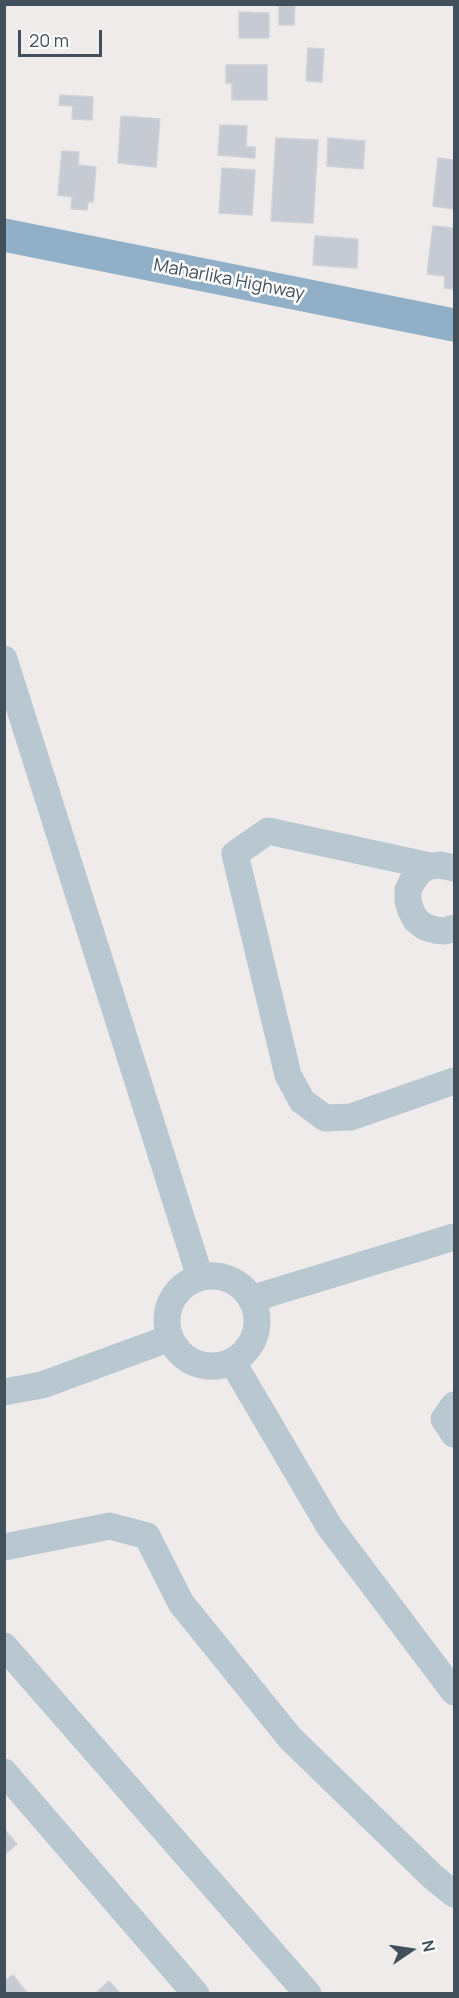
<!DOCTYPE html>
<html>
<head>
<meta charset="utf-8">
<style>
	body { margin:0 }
	#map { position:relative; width:459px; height:1998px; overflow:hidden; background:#efebeb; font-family:Manrope,sans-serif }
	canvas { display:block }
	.frame { position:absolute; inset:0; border:6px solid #41505b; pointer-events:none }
	.north { position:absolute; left:381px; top:1920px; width:60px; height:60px; -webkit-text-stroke:4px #fff; paint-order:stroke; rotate:77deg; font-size:16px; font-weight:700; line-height:24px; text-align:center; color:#41505b }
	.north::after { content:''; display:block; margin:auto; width:21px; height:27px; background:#41505b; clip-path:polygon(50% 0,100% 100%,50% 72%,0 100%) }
	.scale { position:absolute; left:18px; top:30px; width:84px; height:27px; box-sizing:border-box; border:3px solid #41505b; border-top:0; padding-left:8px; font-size:18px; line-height:21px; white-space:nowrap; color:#41505b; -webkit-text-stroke:4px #fff; paint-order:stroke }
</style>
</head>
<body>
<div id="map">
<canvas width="459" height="1998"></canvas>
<div class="frame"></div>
<div class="north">N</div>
<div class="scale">20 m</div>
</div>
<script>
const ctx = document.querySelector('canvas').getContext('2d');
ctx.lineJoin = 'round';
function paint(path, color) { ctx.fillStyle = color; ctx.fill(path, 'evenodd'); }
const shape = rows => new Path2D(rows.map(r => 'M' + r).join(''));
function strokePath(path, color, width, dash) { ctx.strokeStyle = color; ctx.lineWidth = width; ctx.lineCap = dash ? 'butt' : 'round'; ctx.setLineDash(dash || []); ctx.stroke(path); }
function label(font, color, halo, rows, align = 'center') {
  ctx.font = font + ' Manrope,sans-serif'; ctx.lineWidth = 5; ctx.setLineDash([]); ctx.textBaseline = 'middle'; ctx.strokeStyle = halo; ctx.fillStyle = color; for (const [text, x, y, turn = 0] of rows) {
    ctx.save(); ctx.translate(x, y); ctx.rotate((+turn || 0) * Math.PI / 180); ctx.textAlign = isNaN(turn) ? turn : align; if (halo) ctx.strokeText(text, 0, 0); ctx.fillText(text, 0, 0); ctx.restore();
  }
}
const building = shape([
	[279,4,295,4,294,25,279,25,279,4],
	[239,12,269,13,269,38,239,38,239,12],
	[308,48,324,49,322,82,306,81,308,48],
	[226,65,267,65,267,100,232,100,232,83,226,83,226,65],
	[60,95,93,97,92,120,72,119,73,106,59,105,60,95],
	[121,116,160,119,156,167,118,163,121,116],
	[220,125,247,126,246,147,255,147,255,158,218,155,220,125],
	[276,138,318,140,313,223,271,221,276,138],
	[328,138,365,141,363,169,327,166,328,138],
	[62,151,79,152,78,165,96,167,93,202,88,202,87,210,71,209,72,197,58,195,62,151],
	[438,158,454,160,454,209,433,206,438,158],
	[222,168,255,170,252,215,219,213,222,168],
	[433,226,454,228,454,289,444,288,445,276,427,274,433,226],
	[315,236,358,239,357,268,313,265,315,236],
	[4,1829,17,1844,4,1855,4,1829],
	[13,1975,28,1994,4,1994,4,1981,13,1975],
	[109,1981,121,1994,95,1994,109,1981]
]);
const minor = shape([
	[4,659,200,1277],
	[430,866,268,831,235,854,288,1075,302,1101,325,1118,351,1117,454,1081],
	[454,868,441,865,430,866,420,871,413,880,408,890,408,901,411,911,416,920,425,927,435,930,445,931,454,928],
	'167 1321a45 45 0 1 1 90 0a45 45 0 1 1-90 0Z',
	[251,1299,454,1237],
	[232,1361,329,1526,454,1692],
	[4,1392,42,1385,170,1338],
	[454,1405,444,1419,454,1434],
	[4,1547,110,1526,147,1536,181,1603,290,1738,433,1877,454,1894],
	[4,1646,308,1994],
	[4,1772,196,1994]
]);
const trunk = shape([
	[4,235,454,325]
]);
const streetNames = [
	["Maharlika Highway",229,280,11]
];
paint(building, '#c6cad2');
strokePath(building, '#ced2d8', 1.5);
strokePath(minor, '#b9c7d0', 27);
strokePath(trunk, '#91b0c8', 33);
label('18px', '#41505b', '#fff', streetNames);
</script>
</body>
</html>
